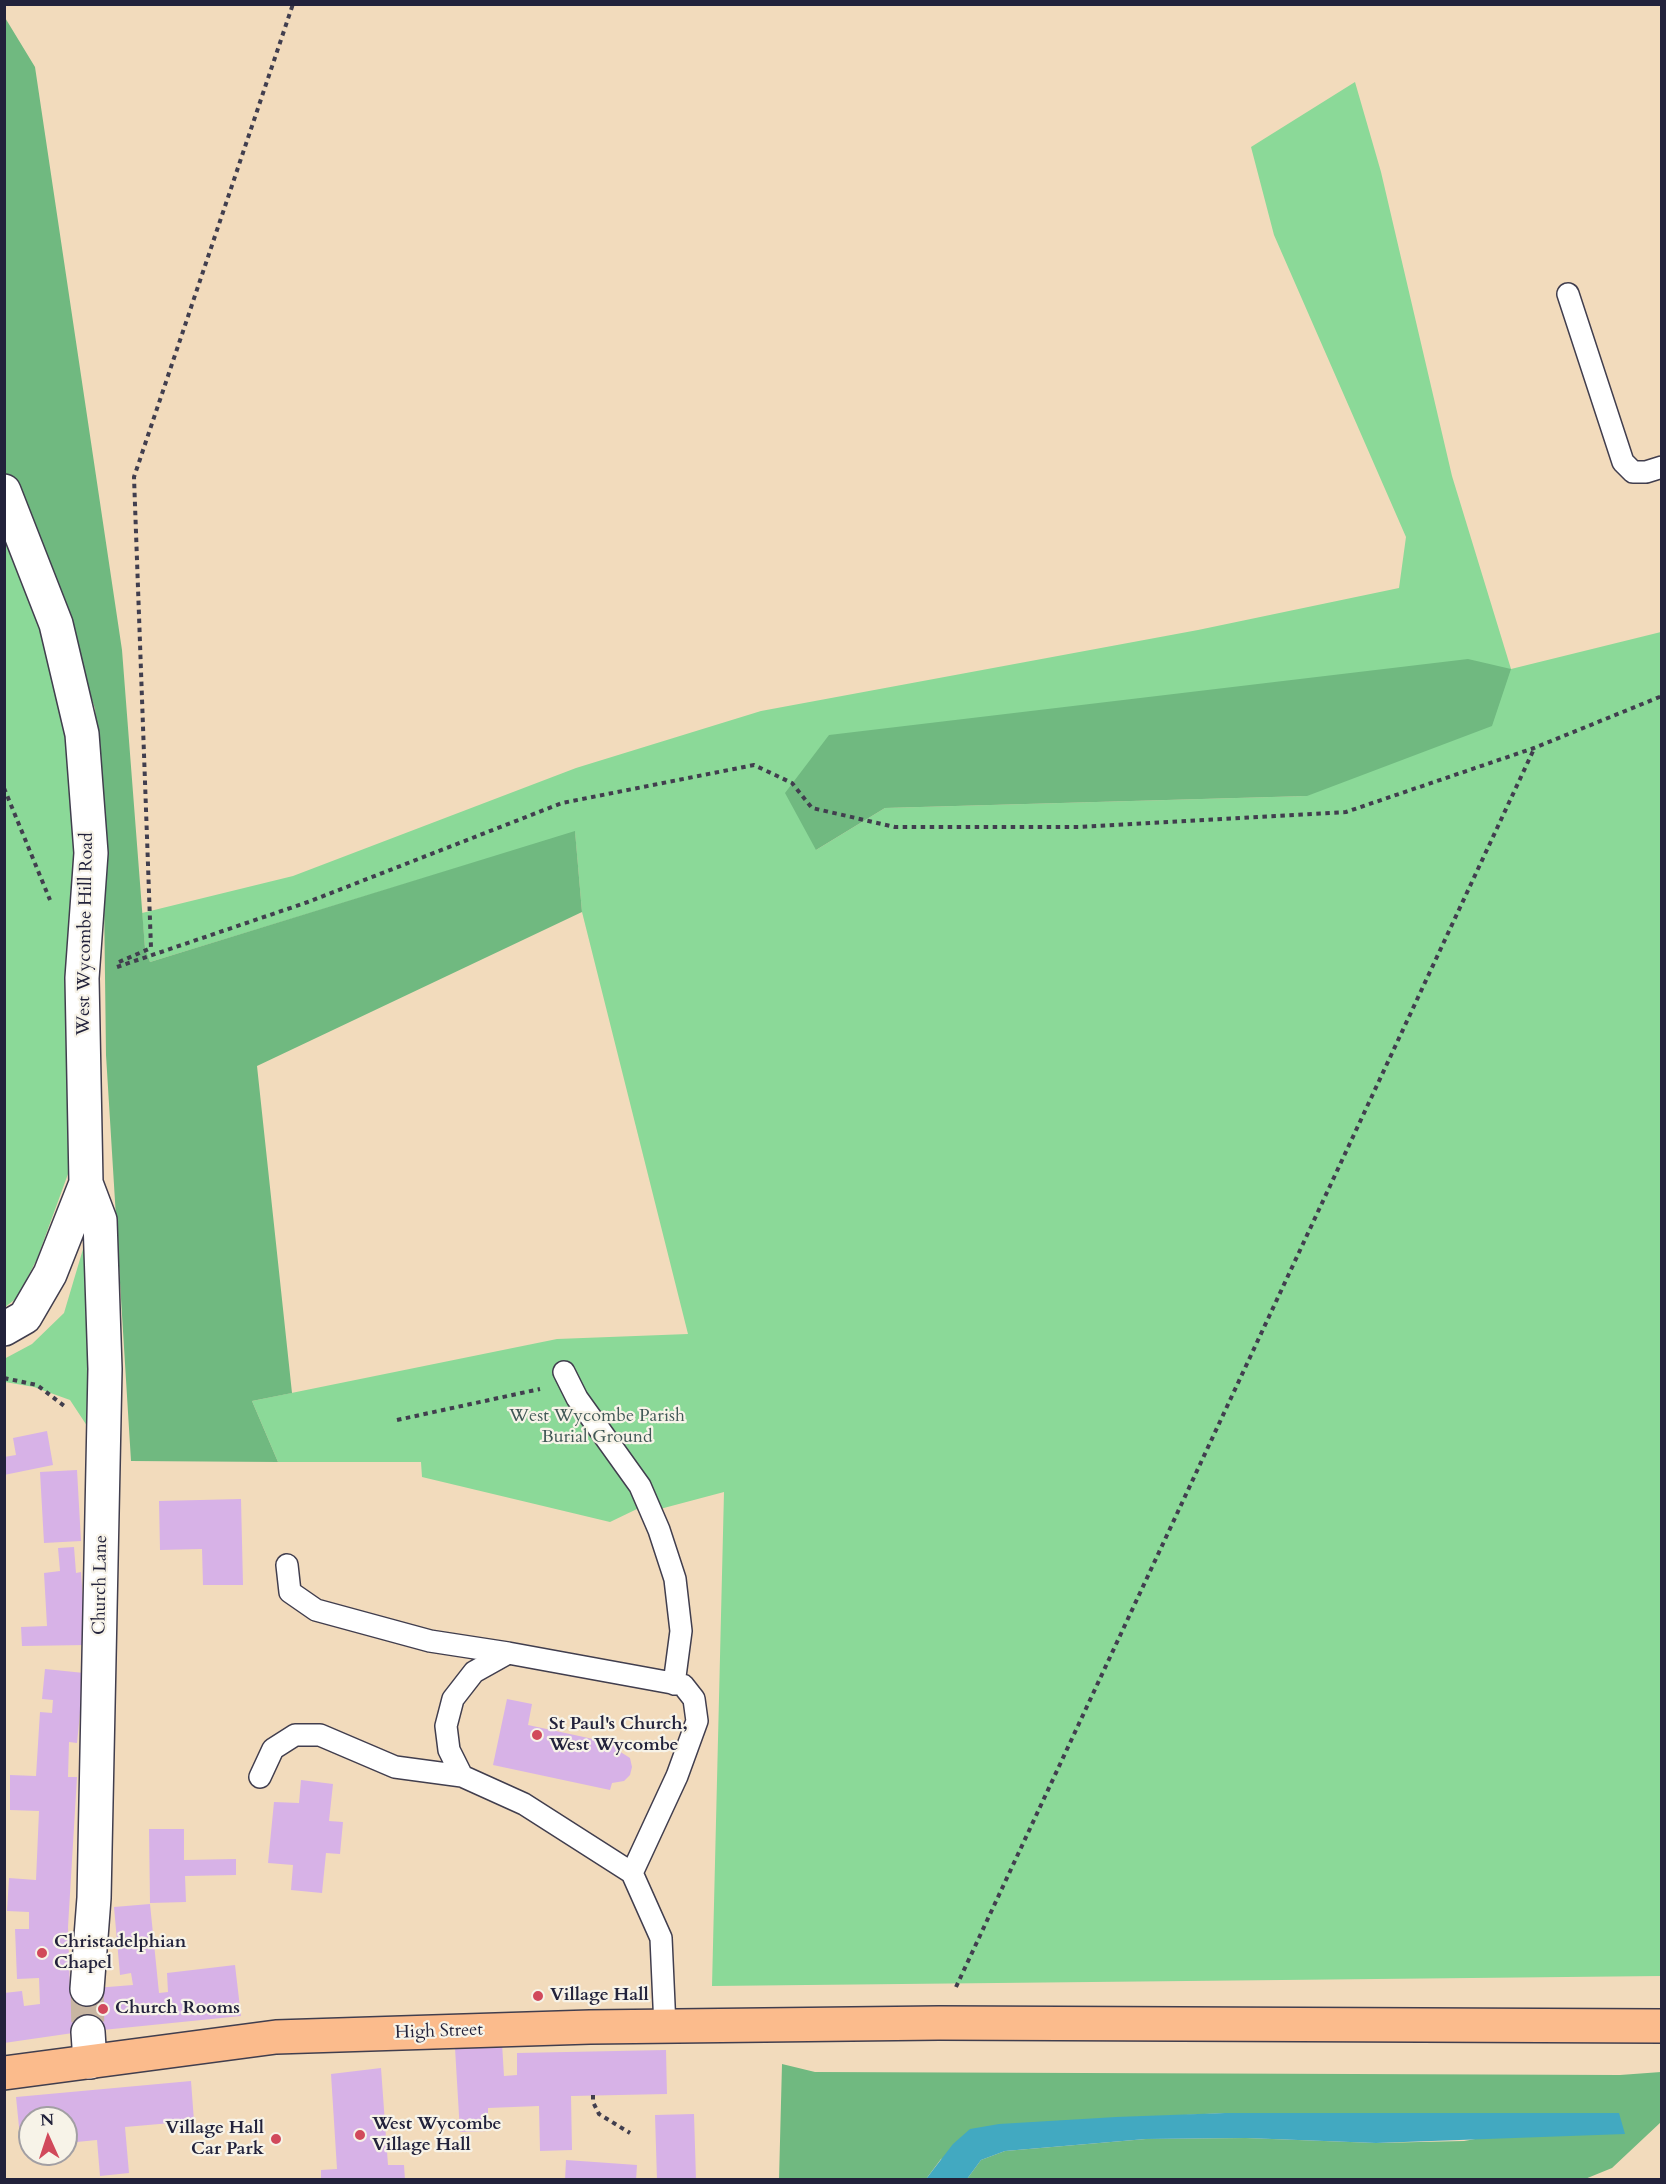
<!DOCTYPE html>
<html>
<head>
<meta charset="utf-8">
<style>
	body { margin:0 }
	#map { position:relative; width:1666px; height:2184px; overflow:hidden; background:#f2dbbc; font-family:Cardo,serif }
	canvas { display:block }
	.frame { position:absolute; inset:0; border:6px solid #22223b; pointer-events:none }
	.north { position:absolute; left:18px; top:2106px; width:60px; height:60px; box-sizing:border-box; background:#f7f3e8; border:2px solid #a29fa3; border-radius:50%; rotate:357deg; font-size:16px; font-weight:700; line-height:24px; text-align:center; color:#22223b }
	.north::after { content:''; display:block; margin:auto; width:21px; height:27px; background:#d1495b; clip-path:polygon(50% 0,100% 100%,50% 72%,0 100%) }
</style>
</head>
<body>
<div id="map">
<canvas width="1666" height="2184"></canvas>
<div class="frame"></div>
<div class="north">N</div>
</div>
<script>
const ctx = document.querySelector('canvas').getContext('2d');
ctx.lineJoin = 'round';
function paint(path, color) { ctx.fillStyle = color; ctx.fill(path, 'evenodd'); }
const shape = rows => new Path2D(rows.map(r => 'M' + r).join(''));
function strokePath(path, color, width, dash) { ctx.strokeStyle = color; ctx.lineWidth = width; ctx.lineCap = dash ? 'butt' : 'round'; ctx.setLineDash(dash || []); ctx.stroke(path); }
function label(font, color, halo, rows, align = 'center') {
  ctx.font = font + ' Cardo,serif'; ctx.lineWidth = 4.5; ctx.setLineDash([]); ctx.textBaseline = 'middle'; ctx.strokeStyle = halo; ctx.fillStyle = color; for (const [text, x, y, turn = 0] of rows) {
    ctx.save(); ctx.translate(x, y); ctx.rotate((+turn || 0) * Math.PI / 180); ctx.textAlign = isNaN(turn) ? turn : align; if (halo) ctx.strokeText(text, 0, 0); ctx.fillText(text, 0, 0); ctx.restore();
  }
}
const green = shape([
	[1355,82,1381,172,1452,476,1511,669,1661,632,1661,1976,712,1986,724,1492,660,1509,662,1514,645,1524,637,1509,610,1522,422,1477,421,1462,278,1462,252,1401,557,1339,688,1334,582,912,575,832,150,962,145,948,142,913,293,876,576,768,761,711,1198,630,1399,588,1406,537,1274,235,1251,147],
	[829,735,1307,796,885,808,816,850],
	[4,526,41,618,68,738,75,854,68,1174,37,1259,17,1298,5,1307],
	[86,1239,97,1441,70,1400,34,1387,5,1382,4,1359,32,1344,64,1313]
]);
const forest = shape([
	[4,16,35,67,122,650,145,948,150,962,575,831,582,912,257,1066,292,1393,252,1401,278,1462,131,1461,106,1055,103,818,95,709,60,599,5,480],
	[1468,659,1511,669,1492,726,1307,796,885,808,816,850,785,793,829,735],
	[782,2064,815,2072,1620,2075,1661,2072,1661,2122,1612,2168,1585,2179,967,2179,981,2160,1005,2151,1146,2139,1246,2138,1376,2143,1464,2141,1619,2113,1225,2113,1065,2121,941,2159,926,2179,779,2180]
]);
const water = shape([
	[1225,2113,1619,2113,1625,2134,1376,2143,1246,2138,1146,2139,1005,2151,981,2160,967,2179,926,2179,953,2144,970,2129,999,2124,1116,2117]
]);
const building = shape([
	[47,1431,53,1465,4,1475,4,1457,16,1455,13,1438],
	[77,1470,81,1541,44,1543,40,1472],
	[241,1499,243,1585,203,1585,202,1549,160,1550,159,1501],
	[74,1547,76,1573,81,1572,86,1645,22,1646,21,1627,47,1626,44,1573,60,1571,58,1548],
	[45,1669,84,1673,77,1743,69,1742,68,1777,77,1777,68,1927,70,1990,133,1985,131,1973,120,1975,114,1907,150,1904,159,1993,168,1992,167,1973,235,1965,241,2016,73,2033,4,2043,4,1993,22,1991,24,2006,40,2004,39,1978,17,1979,15,1929,29,1929,29,1912,7,1911,9,1878,36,1880,39,1811,10,1810,10,1775,36,1776,40,1712,52,1713,53,1700,42,1699],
	[507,1699,532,1704,528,1725,621,1745,619,1751,630,1758,632,1767,630,1775,624,1781,612,1783,610,1790,493,1765],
	[301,1780,333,1784,329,1821,343,1822,340,1854,326,1853,322,1893,291,1890,293,1865,268,1863,274,1802,299,1803],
	[149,1829,184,1829,184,1860,236,1859,236,1875,185,1876,186,1902,150,1903],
	[502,2043,504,2076,517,2075,517,2053,666,2050,667,2094,571,2096,572,2150,540,2151,539,2106,488,2108,488,2131,460,2132,455,2048],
	[381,2068,388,2165,404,2165,405,2180,321,2180,321,2170,337,2169,331,2074],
	[191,2081,194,2121,125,2127,129,2173,100,2176,97,2140,66,2143,66,2118,30,2118,30,2146,21,2147,16,2097],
	[694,2114,696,2180,657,2180,655,2115],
	[566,2160,637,2165,636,2180,565,2180]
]);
const minorTunnel = shape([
	[87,1989,88,2032]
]);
const path = shape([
	[4,788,50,900],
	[119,962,151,948,134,477,293,4],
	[117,967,308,902,562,803,754,765,792,783,812,808,895,827,1080,827,1346,812,1534,748,1662,696],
	[4,1378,37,1385,67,1408],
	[397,1420,540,1389],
	[956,1987,1534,749],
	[593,2095,593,2102,599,2114,630,2133]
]);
const service = shape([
	[1568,294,1623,462,1633,472,1646,472,1662,467],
	[564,1372,577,1398,640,1486,659,1530,675,1579,681,1631,674,1684],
	[287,1565,290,1592,316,1610,430,1641,508,1653],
	[260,1777,273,1749,295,1735,320,1735,395,1767,462,1776],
	[632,1873,677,1776,697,1721,694,1699,683,1685,508,1653,474,1672,453,1699,446,1726,449,1750,462,1776,524,1804,632,1873,661,1938,665,2027]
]);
const minor = shape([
	[4,491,56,624,82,734,91,853,82,978,86,1183,50,1274,25,1317,4,1329],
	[86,1183,100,1220,105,1369,94,1898,87,1989],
	[88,2032,90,2062]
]);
const primary = shape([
	[4,2073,276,2037,590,2027,939,2023,1662,2026]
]);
const markers = [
	[537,1735,6,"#d1495b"],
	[42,1953,6,"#d1495b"],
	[538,1996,6,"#d1495b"],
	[103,2009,6,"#d1495b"],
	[360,2135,6,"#d1495b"],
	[276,2139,6,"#d1495b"]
];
const streetNames = [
	["West Wycombe Hill Road",86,934,-89],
	["Church Lane",101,1585,-89],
	["High Street",439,2032,-2]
];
const parkNames = [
	["West Wycombe Parish",597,1417],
	["Burial Ground",597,1438]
];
const poiNames = [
	["St Paul's Church,",549,1725],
	["West Wycombe",549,1746],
	["Christadelphian",54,1943],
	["Chapel",54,1964],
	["Village Hall",550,1996],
	["Church Rooms",115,2009],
	["West Wycombe",372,2125],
	["Village Hall",372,2146],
	["Village Hall",264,2129,"right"],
	["Car Park",264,2150,"right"]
];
paint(green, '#8bd998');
paint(forest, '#70b980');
paint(water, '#42a9c1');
paint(building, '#d7b2e7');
strokePath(minorTunnel, '#c8b6a2', 33, [33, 16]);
strokePath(service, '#413e4e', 24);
strokePath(minor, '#413e4e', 36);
strokePath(primary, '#413e4e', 36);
strokePath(path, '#413e4e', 4, [4.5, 4.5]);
strokePath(service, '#fff', 21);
strokePath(minor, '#fff', 33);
strokePath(primary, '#fbbb8c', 33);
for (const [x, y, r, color] of markers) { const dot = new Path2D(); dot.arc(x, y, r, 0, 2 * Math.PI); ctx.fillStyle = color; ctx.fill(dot); strokePath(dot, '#f7f3e8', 2); }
label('18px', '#22223b', '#f7f3e8', streetNames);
label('18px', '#425957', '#f7f3e8', parkNames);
label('bold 18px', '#22223b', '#f7f3e8', poiNames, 'left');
</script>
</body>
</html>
